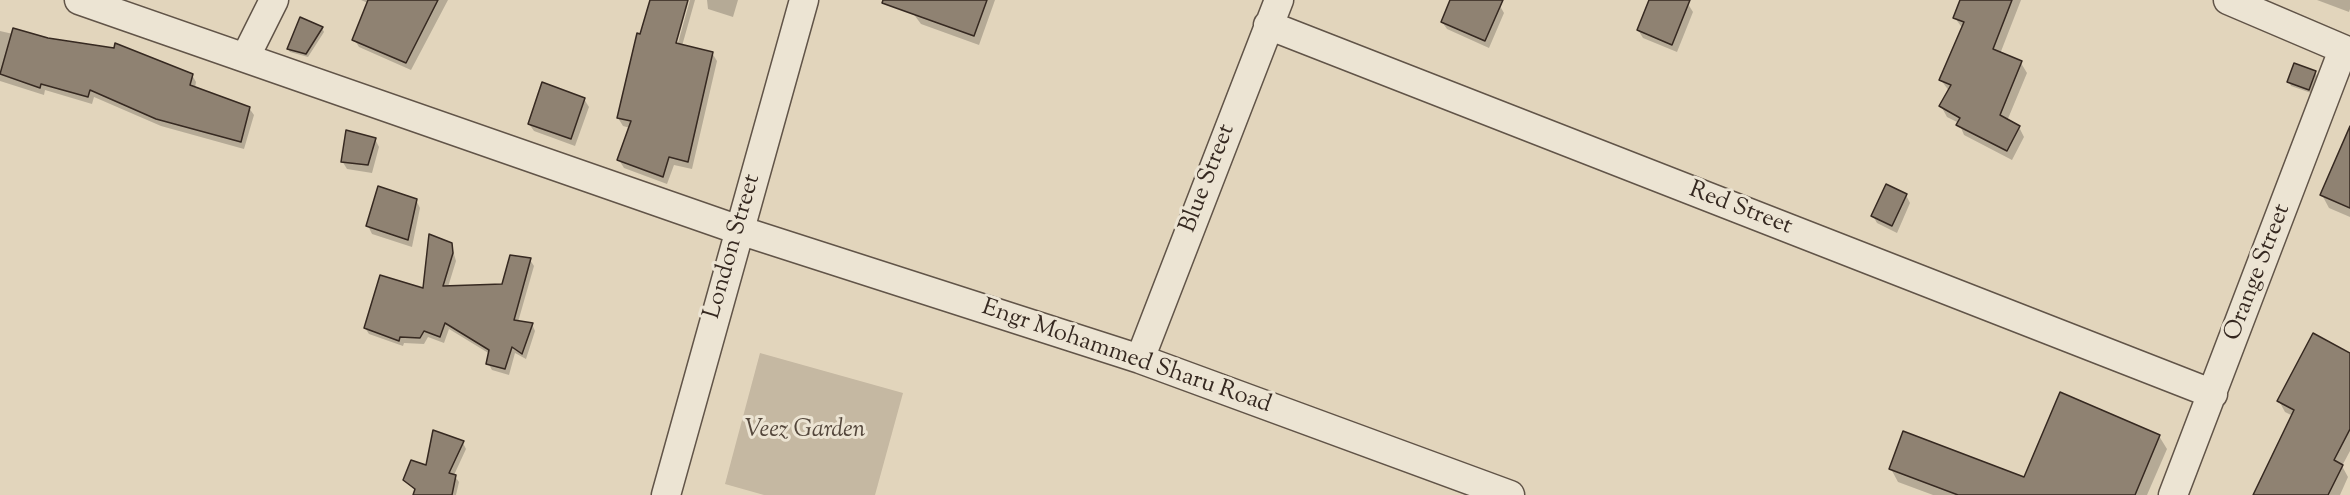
<!DOCTYPE html>
<html>
<head>
<meta charset="utf-8">
<style>
	body { margin:0 }
	canvas { display:block; background:#e2d5bc }
</style>
</head>
<body>
<canvas width="2350" height="495"></canvas>
<script>
const ctx = document.querySelector('canvas').getContext('2d');
ctx.lineJoin = 'round';
function paint(path, color) { ctx.fillStyle = color; ctx.fill(path, 'evenodd'); }
const shape = rows => new Path2D(rows.map(r => 'M' + r).join(''));
function strokePath(path, color, width, dash) { ctx.strokeStyle = color; ctx.lineWidth = width; ctx.lineCap = dash ? 'butt' : 'round'; ctx.setLineDash(dash || []); ctx.stroke(path); }
function label(font, color, halo, rows, align = 'center') {
  ctx.font = font + ' "Sorts Mill Goudy",serif'; ctx.lineWidth = 6; ctx.setLineDash([]); ctx.textBaseline = 'middle'; ctx.strokeStyle = halo; ctx.fillStyle = color; for (const [text, x, y, turn = 0] of rows) {
    ctx.save(); ctx.translate(x, y); ctx.rotate((+turn || 0) * Math.PI / 180); ctx.textAlign = isNaN(turn) ? turn : align; if (halo) ctx.strokeText(text, 0, 0); ctx.fillText(text, 0, 0); ctx.restore();
  }
}
const green = shape([
	[760,353,903,393,875,495,764,495,725,484]
]);
const shadow = shape([
	[361,0,448,0,411,70,359,47,354,39,368,3],
	[651,0,687,0,673,50,676,50,690,0,695,0,682,46,712,53,717,61,692,169,674,165,667,184,624,168,619,160,630,128,623,126,618,118],
	[707,0,738,0,733,17,708,9],
	[903,0,995,0,979,45,921,24],
	[1451,0,1487,0,1500,6,1504,13,1489,48,1447,29,1442,22],
	[1651,0,1678,0,1688,4,1693,12,1677,52,1643,38,1638,30],
	[1962,0,2021,0,2000,54,2021,63,2027,73,2007,121,2019,127,2024,137,2012,160,1964,135,1959,123,1947,117,1941,106,1949,91,1941,80,1963,29,1955,18],
	[2317,0,2350,0,2350,9,2349,12],
	[322,28,324,32,308,57,290,52,288,49],
	[0,31,192,75,196,82,195,88,249,108,254,115,244,149,161,126,94,97,92,104,45,90,44,95,0,81],
	[2315,72,2317,76,2311,93,2291,86,2289,82],
	[584,99,589,107,575,146,534,131,529,124],
	[2350,130,2350,217,2329,208,2322,195],
	[375,139,379,147,372,173,347,169,342,161],
	[1906,195,1910,203,1897,233,1877,223,1873,216],
	[416,200,420,208,412,247,372,234,368,226],
	[451,244,456,261,448,287,503,285,530,260,534,266,518,322,532,324,535,331,526,359,515,353,509,375,492,370,488,363,490,354,449,329,444,343,428,337,424,344,404,343,403,346,369,334,365,328,424,290],
	[2350,354,2350,451,2342,466,2348,477,2340,495,2254,495,2293,416,2285,412,2279,401],
	[2159,436,2167,449,2147,495,1933,495,1898,482,1891,469,2025,479],
	[463,443,466,449,454,475,459,482,456,495,415,495,416,492,405,480]
]);
const building = shape([
	[368,0,438,0,406,63,352,40,368,0],
	[650,0,688,0,676,43,713,52,688,162,669,157,663,177,617,160,631,121,617,118,637,33,640,34,650,0],
	[883,0,987,0,974,36,882,3,883,0],
	[1450,0,1503,0,1485,41,1441,22,1450,0],
	[1649,0,1690,0,1672,45,1637,30,1649,0],
	[1960,0,2012,0,1993,49,2022,61,2000,115,2020,126,2007,151,1956,125,1960,118,1939,106,1951,85,1939,80,1964,22,1953,18,1960,0],
	[300,17,323,27,306,54,287,49,300,17],
	[13,28,48,38,114,48,115,43,193,74,190,85,250,107,241,142,156,119,90,90,88,97,41,84,40,88,0,74,13,28],
	[2294,63,2316,71,2309,90,2287,82,2294,63],
	[542,82,585,98,571,139,528,124,542,82],
	[2350,126,2350,208,2320,195,2350,126],
	[346,130,376,138,368,165,341,162,346,130],
	[1886,184,1907,194,1892,226,1871,216,1886,184],
	[378,186,417,199,408,240,366,226,378,186],
	[429,234,452,243,453,253,443,286,502,284,510,255,531,258,514,320,533,323,522,354,512,347,505,369,486,364,489,350,445,323,440,337,424,331,420,338,400,337,399,341,364,328,380,275,423,288,429,234],
	[2313,333,2350,353,2350,429,2334,460,2343,465,2328,495,2253,495,2294,410,2277,401,2313,333],
	[2060,392,2160,435,2135,495,1958,495,1889,469,1903,431,2024,477,2060,392],
	[433,430,464,441,449,473,456,475,452,495,413,495,415,489,403,480,411,460,426,465,433,430]
]);
const street = shape([
	[79,0,739,230,1140,359,1510,495],
	[2228,0,2350,52],
	[1268,25,2213,394],
	[246,56,274,0],
	[1140,359,1279,0],
	[666,495,804,0],
	[2173,495,2343,50]
]);
const streetNames = [
	["Blue Street",1209,179,-69],
	["Red Street",1740,210,21],
	["London Street",734,247,-74],
	["Orange Street",2259,273,-69],
	["Engr Mohammed Sharu Road",1126,358,19]
];
const parkNames = [
	["Veez Garden",805,432]
];
paint(green, '#c5b8a2');
paint(shadow, '#0003');
paint(building, '#8f8272');
strokePath(building, '#362921', 1.5);
strokePath(street, '#615448', 31);
strokePath(street, '#ece4d3', 28);
label('24px', '#362921', '#ece4d3', streetNames);
label('italic 24px', '#53463b', '#ece4d3', parkNames);
</script>
</body>
</html>
